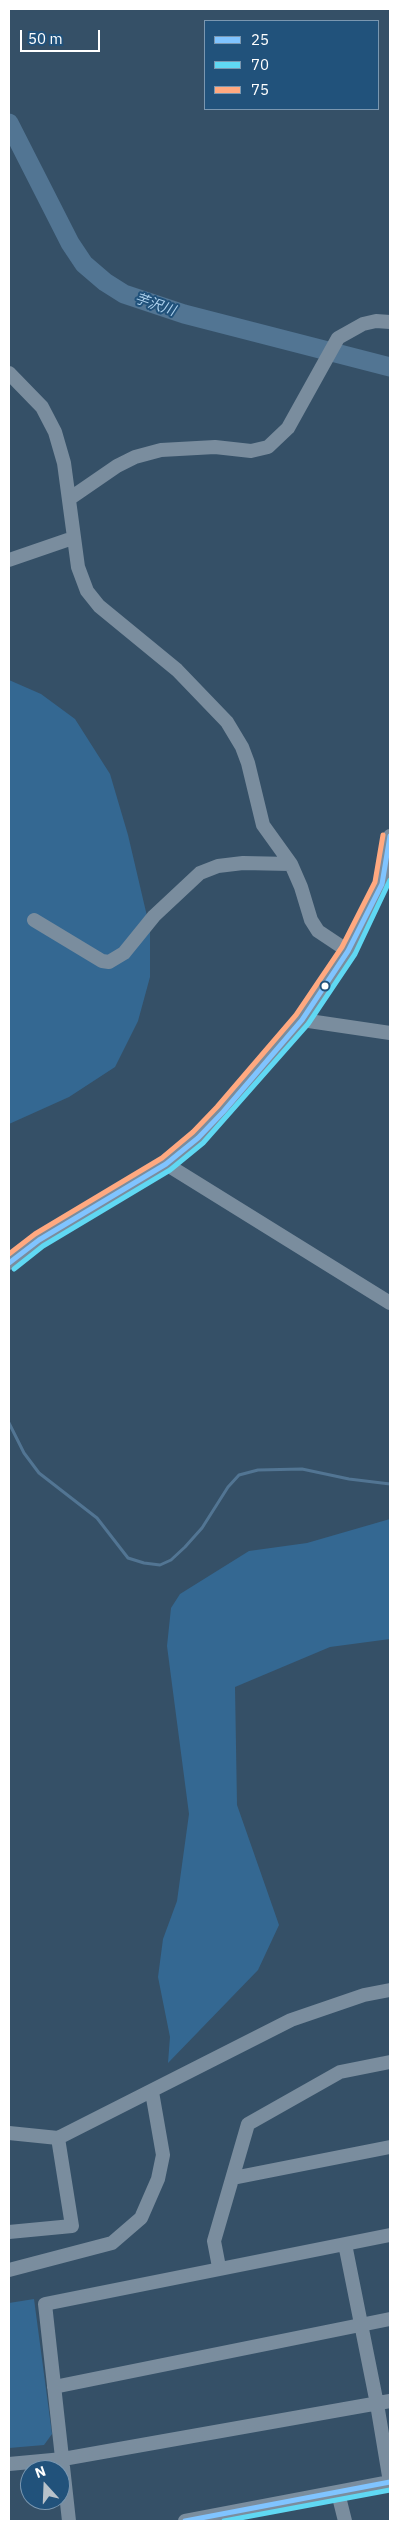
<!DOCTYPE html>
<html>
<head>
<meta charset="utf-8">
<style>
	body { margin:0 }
	#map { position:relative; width:399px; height:2530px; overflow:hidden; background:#355067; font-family:"IBM Plex Sans",sans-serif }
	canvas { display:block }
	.frame { position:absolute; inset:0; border:10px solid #fff; pointer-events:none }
	.legend { position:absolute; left:204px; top:20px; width:175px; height:90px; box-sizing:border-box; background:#21527b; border:1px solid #7a97b0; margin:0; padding:6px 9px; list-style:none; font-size:15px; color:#fff }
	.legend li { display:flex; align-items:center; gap:10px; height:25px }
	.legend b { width:25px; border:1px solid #7a97b0 }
	.north { position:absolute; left:20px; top:2460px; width:50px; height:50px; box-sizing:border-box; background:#21527b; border:1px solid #7a97b0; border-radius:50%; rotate:340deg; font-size:14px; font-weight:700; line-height:20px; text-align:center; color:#fff }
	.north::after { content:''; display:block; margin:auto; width:18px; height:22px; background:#b8c2ca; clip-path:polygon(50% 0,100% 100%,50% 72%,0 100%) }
	.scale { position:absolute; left:20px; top:30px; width:80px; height:22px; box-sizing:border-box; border:2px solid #fff; border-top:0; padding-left:6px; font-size:15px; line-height:18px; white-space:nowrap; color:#fff; -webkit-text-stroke:4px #21527b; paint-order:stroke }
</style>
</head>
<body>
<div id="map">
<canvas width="399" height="2530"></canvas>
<div class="frame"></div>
<ul class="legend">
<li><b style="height:6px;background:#80c4ff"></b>25</li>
<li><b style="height:6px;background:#60d8f3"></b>70</li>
<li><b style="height:6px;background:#ffa980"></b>75</li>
</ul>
<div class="north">N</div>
<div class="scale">50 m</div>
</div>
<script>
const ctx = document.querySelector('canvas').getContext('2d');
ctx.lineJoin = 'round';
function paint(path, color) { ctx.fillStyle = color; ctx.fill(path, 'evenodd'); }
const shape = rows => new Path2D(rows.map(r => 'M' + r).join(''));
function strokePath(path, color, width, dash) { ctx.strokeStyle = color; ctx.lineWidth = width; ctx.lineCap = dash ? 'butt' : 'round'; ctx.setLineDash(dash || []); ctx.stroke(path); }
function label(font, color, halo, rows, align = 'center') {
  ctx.font = font + ' "IBM Plex Sans","Noto Sans JP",sans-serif'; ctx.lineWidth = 4; ctx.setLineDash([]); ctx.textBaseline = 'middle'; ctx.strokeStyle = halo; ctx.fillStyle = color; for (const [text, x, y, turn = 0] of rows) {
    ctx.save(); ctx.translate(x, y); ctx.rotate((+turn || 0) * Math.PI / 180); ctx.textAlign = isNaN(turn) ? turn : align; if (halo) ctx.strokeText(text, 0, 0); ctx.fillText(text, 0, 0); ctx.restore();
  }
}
const green = shape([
	[9,680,41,694,75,719,110,774,128,835,150,929,150,977,138,1021,115,1067,69,1097,9,1124],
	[390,1519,390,1639,330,1647,235,1687,237,1805,279,1925,258,1970,168,2063,170,2037,158,1977,163,1939,177,1901,189,1814,167,1646,171,1608,180,1594,249,1551,307,1543],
	[34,2299,52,2434,44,2445,9,2448,9,2303]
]);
const stream = shape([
	[9,1423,24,1453,39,1473,97,1518,128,1558,144,1563,160,1565,171,1560,185,1547,202,1528,228,1487,239,1475,258,1470,302,1469,349,1479,390,1484]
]);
const river = shape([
	[9,123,70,243,84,264,105,282,124,294,184,314,390,367]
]);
const minor = shape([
	[9,373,42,407,55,432,64,463,78,567,87,591,99,606,177,670,227,722,242,747,248,763,263,825,291,864,301,887,311,920,318,931,348,951],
	[69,499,117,466,135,457,161,450,215,447,251,451,268,447,288,428,338,338,363,324,376,321,390,322],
	[9,560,73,538],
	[34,920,102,961,109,962,124,953,154,916,200,873,218,866,243,863,291,864],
	[302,1020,390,1033],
	[166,1164,390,1303],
	[9,1263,39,1240,166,1164,198,1138,223,1112,302,1020,348,951,382,884,390,836],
	[9,2133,58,2138,291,2020,364,1995,390,1990],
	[233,2178,390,2147],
	[9,2232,72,2226,58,2138],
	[345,2244,377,2404,390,2482],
	[219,2267,214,2241,248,2124,340,2072,390,2062],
	[9,2270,112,2243,141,2218,158,2179,163,2155,152,2092],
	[54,2387,390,2319],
	[9,2464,63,2459,390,2401],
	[338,2493,345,2521],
	[69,2521,45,2304,390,2235],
	[185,2521,390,2482]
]);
const bus1 = shape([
	[9,1263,39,1240,166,1164,198,1138,223,1112,302,1020,348,951,382,884,390,836],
	[185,2521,390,2482]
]);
const bus2 = shape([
	[14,1269,43,1246,170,1170,203,1143,308,1024,355,954,390,880],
	[224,2521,390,2490]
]);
const bus3 = shape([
	[9,1254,35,1234,162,1158,193,1132,217,1107,296,1015,342,947,375,882,383,835]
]);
const markers = [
	[325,986,4.5,"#fff"]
];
const waterNames = [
	["芋沢川",155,305,19]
];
paint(green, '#346892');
strokePath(stream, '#527593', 3);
strokePath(river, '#527593', 19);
strokePath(minor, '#7a8d9e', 14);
strokePath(bus1, '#80c4ff', 5);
strokePath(bus2, '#60d8f3', 5);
strokePath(bus3, '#ffa980', 5);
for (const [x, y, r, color] of markers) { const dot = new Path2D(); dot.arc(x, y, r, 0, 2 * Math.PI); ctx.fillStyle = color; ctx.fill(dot); strokePath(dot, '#21527b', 2); }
label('italic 14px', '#aed2ee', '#21527b', waterNames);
</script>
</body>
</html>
